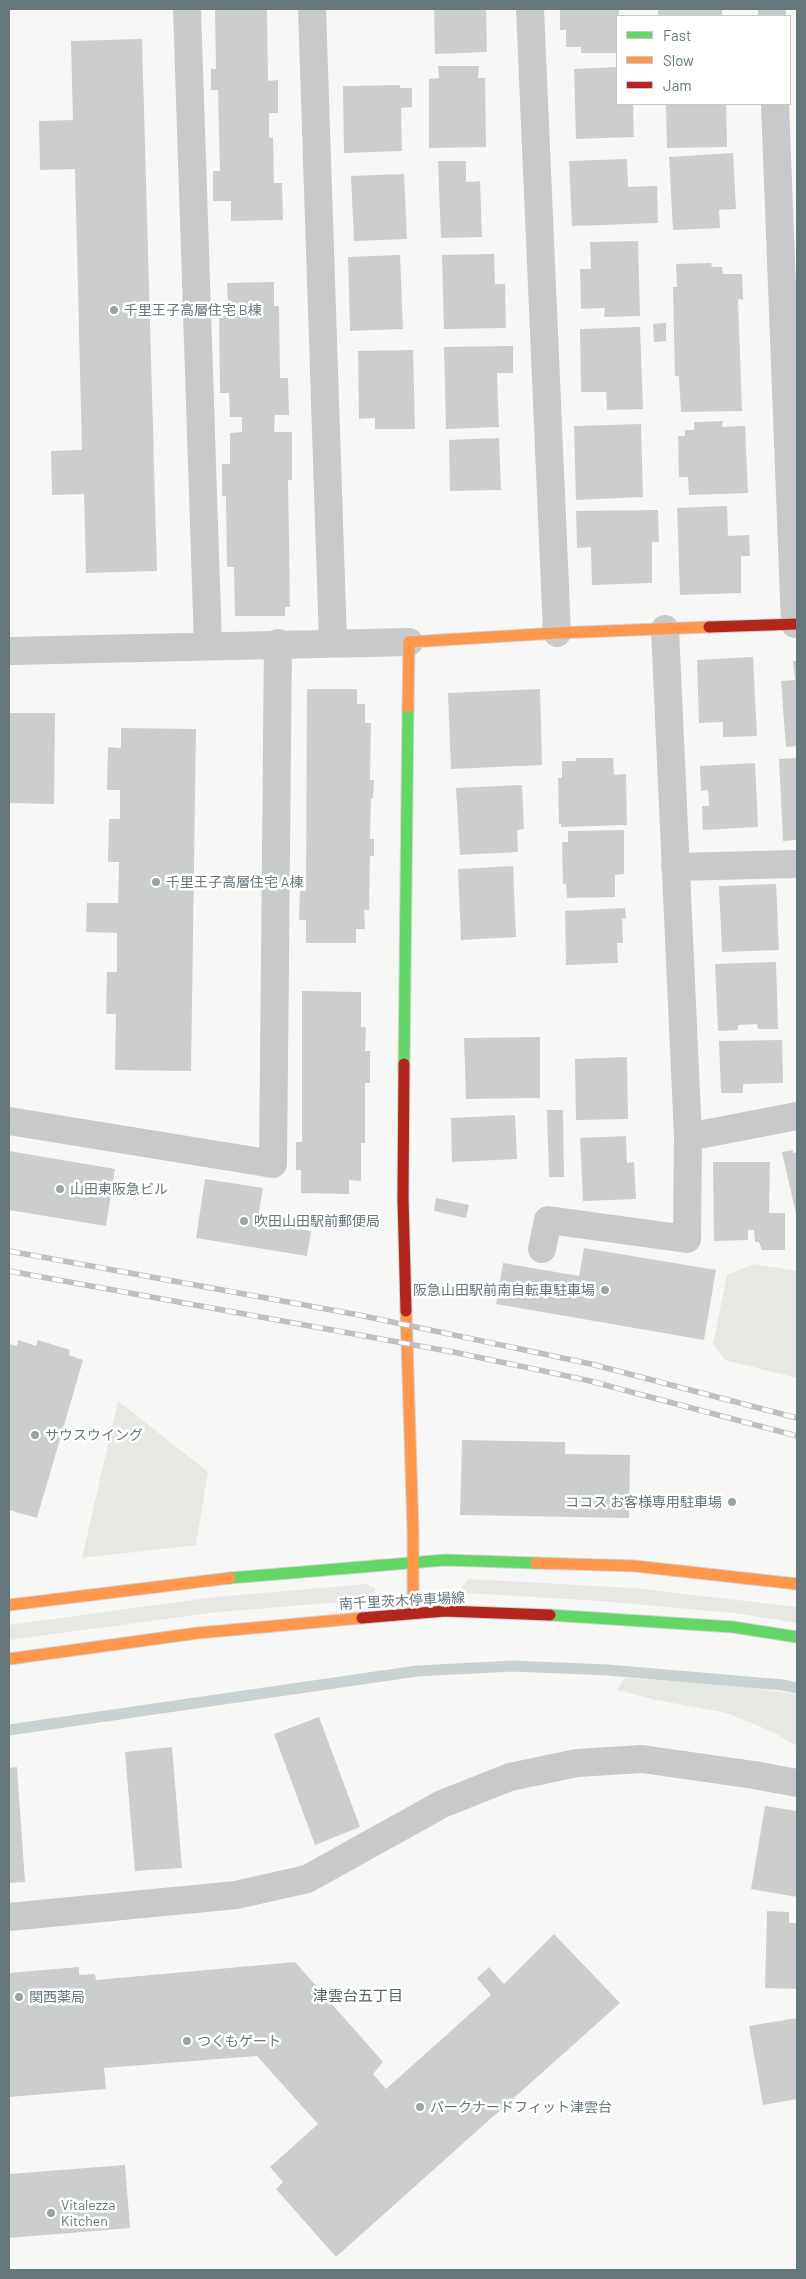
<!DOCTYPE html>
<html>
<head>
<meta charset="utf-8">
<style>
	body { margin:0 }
	#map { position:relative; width:806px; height:2279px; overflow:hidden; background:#f7f7f6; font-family:Barlow,sans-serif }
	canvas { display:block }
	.frame { position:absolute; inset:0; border:10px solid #66777c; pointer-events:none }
	.legend { position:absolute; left:616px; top:15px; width:175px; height:90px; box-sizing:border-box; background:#fff; border:1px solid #c2c9cb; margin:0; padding:6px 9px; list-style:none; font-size:15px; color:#66777c }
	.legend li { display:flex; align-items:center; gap:10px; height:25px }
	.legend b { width:25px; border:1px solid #c2c9cb }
</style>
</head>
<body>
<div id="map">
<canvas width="806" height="2279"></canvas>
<div class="frame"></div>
<ul class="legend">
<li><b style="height:6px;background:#63d668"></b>Fast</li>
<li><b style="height:6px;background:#ff974d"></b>Slow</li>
<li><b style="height:6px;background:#b3261e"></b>Jam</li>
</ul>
</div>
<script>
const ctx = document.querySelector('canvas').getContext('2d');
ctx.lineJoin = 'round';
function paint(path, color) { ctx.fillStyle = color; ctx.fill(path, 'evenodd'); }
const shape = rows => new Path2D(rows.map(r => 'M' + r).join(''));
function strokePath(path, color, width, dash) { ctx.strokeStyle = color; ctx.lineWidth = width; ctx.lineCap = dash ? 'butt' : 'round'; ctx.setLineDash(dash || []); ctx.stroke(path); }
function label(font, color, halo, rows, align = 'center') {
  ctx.font = font + ' Barlow,"Noto Sans JP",sans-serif'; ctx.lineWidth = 5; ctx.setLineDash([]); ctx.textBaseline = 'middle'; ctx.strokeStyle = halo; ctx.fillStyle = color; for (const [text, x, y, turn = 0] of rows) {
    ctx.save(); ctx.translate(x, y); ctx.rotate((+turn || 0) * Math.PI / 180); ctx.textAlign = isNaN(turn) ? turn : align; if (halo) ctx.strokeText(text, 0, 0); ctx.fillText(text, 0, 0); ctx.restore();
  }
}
const green = shape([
	[753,1264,797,1271,797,1378,725,1360,713,1344,727,1275],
	[118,1401,208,1472,196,1545,82,1558],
	[468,1579,633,1588,797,1607,797,1623,734,1613,600,1601,466,1593,462,1587],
	[367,1584,375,1588,375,1596,366,1600,218,1612,9,1640,9,1625,215,1597],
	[625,1678,722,1684,797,1694,797,1746,773,1732,727,1713,656,1700,617,1690]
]);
const stream = shape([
	[9,1730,417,1671,513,1666,608,1670,783,1685,797,1688]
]);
const building = shape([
	[215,9,267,9,268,81,278,80,278,113,269,113,269,138,273,137,274,183,282,183,283,220,231,221,231,201,213,201,213,171,220,171,218,90,211,90,211,69,216,69],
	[434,9,486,9,487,52,435,54],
	[560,9,619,9,617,53,581,53,581,47,566,47,566,30,560,30],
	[658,9,722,9,722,16,658,16],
	[142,39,157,571,86,573,84,494,52,495,51,451,82,450,75,169,40,170,39,121,73,120,71,41],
	[438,66,479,66,478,78,485,78,486,147,429,148,429,79,439,78],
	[617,67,617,104,633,104,634,137,576,139,574,69],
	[400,85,400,88,412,88,412,107,401,108,402,151,344,153,343,86],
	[666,104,726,104,727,147,667,148],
	[733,153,736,209,719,210,720,228,673,230,669,157],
	[627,159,628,187,657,186,658,223,572,226,569,161],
	[438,161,466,161,466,182,480,181,482,237,441,238],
	[404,174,407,239,354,241,351,176],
	[638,241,640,316,604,317,605,308,581,309,580,269,591,269,590,242],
	[494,254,495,284,505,284,506,328,444,329,442,255],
	[400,255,403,329,350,331,348,257],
	[711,263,712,267,722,267,723,274,742,274,743,300,738,299,742,411,681,412,679,376,675,376,673,287,677,287,676,264],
	[274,282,274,306,279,306,280,378,288,378,289,415,275,415,274,432,292,432,292,480,288,480,290,607,285,607,285,616,235,616,234,567,227,567,226,496,222,496,222,464,230,464,230,433,242,432,242,417,230,417,229,393,220,393,219,307,228,306,227,283],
	[666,323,666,341,654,342,653,324],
	[640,327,643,409,607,410,606,392,581,392,580,329],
	[513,346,513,373,497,373,499,427,446,429,444,347],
	[413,350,415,429,375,429,375,418,359,419,358,351],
	[723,421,722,427,745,426,748,493,689,495,688,477,679,477,678,436,685,436,685,430,694,430,694,422],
	[641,424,643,497,576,500,574,426],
	[499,438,501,490,450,491,449,440],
	[727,506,728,536,749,535,750,556,741,556,741,593,680,595,677,508],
	[658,510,659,542,652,542,652,583,592,585,591,547,577,548,576,511],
	[753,657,757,736,723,737,723,722,699,723,697,660],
	[793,661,797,661,797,746,786,747,781,681,795,680],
	[307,689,357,689,357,704,365,704,365,723,371,723,370,780,374,780,373,798,371,798,370,839,374,839,374,856,370,856,369,910,364,910,365,929,356,929,356,943,306,943,306,920,299,920,300,891,306,891],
	[540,689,542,765,451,769,448,693],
	[9,713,55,713,54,804,9,803],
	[121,728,196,729,191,1071,115,1070,116,1014,106,1014,107,972,117,972,117,933,86,932,87,903,118,903,119,862,108,862,109,819,120,819,120,790,107,790,108,747,121,748],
	[576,758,613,758,614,775,626,774,627,825,561,827,561,824,559,824,558,778,562,778,562,761,576,761],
	[797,758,797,840,783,841,779,759],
	[755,763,758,827,703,830,702,806,709,806,708,790,701,791,700,766],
	[522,785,524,829,517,830,518,852,460,855,456,788],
	[624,830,624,874,615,875,615,897,567,898,566,884,563,884,562,842,568,842,568,831],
	[513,866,516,937,461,940,458,869],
	[776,884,779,950,722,952,719,886],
	[625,908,626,919,622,918,623,943,617,943,618,963,566,965,565,911],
	[776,962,778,1029,758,1029,757,1024,738,1025,738,1030,718,1031,715,964],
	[302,991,361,992,361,1027,366,1027,365,1051,370,1051,370,1083,365,1083,365,1143,361,1143,361,1181,349,1180,349,1194,301,1193,301,1170,296,1170,296,1142,302,1142],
	[540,1037,540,1098,466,1099,464,1038],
	[782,1040,783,1083,743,1084,743,1093,721,1093,719,1041],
	[627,1057,628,1119,576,1120,575,1059],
	[547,1110,563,1110,564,1177,549,1177],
	[515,1115,517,1159,452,1162,451,1118],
	[626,1136,627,1163,634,1162,636,1199,583,1201,580,1138],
	[793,1150,793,1153,797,1152,796,1214,782,1152],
	[9,1151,115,1169,106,1226,9,1210],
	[713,1162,770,1162,769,1213,785,1213,785,1250,762,1250,759,1242,755,1242,754,1230,748,1230,748,1240,714,1241],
	[205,1179,263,1188,257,1223,311,1231,307,1256,196,1238],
	[436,1198,469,1205,466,1218,434,1211],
	[584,1248,716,1270,704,1340,496,1304,503,1263,579,1276],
	[18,1340,36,1346,38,1340,70,1350,69,1355,83,1360,37,1518,9,1510,9,1344,17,1346],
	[462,1440,565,1442,565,1454,630,1455,629,1518,460,1515],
	[319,1717,360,1827,315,1845,274,1734],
	[172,1747,182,1868,135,1871,125,1752],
	[17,1767,25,1882,9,1883,9,1768],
	[765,1806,797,1811,797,1897,751,1889],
	[767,1911,789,1912,789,1923,797,1923,797,1989,765,1988],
	[554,1934,620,2003,336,2257,276,2189,283,2182,270,2167,318,2124,257,2056,104,2068,106,2089,9,2097,9,1973,79,1967,79,1975,95,1974,96,1980,295,1962,383,2062,373,2074,386,2089,491,1995,477,1978,489,1967,504,1984],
	[797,2018,797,2099,763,2105,749,2026],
	[125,2165,130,2228,9,2238,9,2174]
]);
const street = shape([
	[187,9,208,645],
	[312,9,333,642],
	[530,9,557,633],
	[772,9,772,16],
	[775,104,795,624],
	[665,629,688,1137,797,1116],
	[9,651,409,642],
	[675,867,797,864],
	[9,1121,273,1164,278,643],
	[542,1249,548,1220,687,1239,688,1137],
	[9,1917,236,1895,307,1879,442,1804,510,1777,577,1763,642,1759,754,1775,797,1783]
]);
const fast = shape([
	[404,1064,408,707],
	[230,1578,445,1560,536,1563],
	[550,1615,733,1627,797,1637]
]);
const slow = shape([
	[408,707,409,642,557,633,709,627],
	[406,1311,413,1531,413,1612],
	[536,1563,635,1566,797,1584],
	[9,1605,230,1578],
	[9,1659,198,1633,362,1618]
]);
const jam = shape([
	[709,627,797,624],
	[404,1064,403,1198,406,1311],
	[362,1618,445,1611,550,1615]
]);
const rail = shape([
	[9,1251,359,1315,591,1364,797,1418],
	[9,1271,458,1353,586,1380,797,1436]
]);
const markers = [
	[114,310,5,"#99a4a7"],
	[156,882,5,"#99a4a7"],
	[60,1189,5,"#99a4a7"],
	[244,1221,5,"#99a4a7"],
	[605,1290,5,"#99a4a7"],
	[35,1435,5,"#99a4a7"],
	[732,1502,5,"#99a4a7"],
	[19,1997,5,"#99a4a7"],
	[187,2041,5,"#99a4a7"],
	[420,2107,5,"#99a4a7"],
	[51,2213,5,"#99a4a7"]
];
const poiNames = [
	["千里王子高層住宅 B棟",124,310],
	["千里王子高層住宅 A棟",166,882],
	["山田東阪急ビル",70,1189],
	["吹田山田駅前郵便局",254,1221],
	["阪急山田駅前南自転車駐車場",595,1290,"right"],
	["サウスウイング",45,1435],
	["ココス お客様専用駐車場",722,1502,"right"],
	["関西薬局",29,1997],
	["つくもゲート",197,2041],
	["パークナードフィット津雲台",430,2107],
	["Vitalezza",61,2205],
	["Kitchen",61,2221]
];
const streetNames = [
	["南千里茨木停車場線",402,1601,-3]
];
const neighbourhoodNames = [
	["津雲台五丁目",358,1996]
];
paint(green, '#e6e8e4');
strokePath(stream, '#c9d2d3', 11);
paint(building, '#cccece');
strokePath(fast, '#d2d3d3', 13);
strokePath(slow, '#d2d3d3', 13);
strokePath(jam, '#d2d3d3', 13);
strokePath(street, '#c7c9ca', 28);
strokePath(fast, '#63d668', 11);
strokePath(slow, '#ff974d', 11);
strokePath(jam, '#b3261e', 11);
strokePath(rail, '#bec0c0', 5.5);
strokePath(rail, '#fff', 4, [11]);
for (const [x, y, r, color] of markers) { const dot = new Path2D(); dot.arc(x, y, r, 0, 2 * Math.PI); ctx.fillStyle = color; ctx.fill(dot); strokePath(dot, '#fff', 2); }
label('14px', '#66777c', '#fff', poiNames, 'left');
label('14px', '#66777c', '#fff', streetNames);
label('15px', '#576468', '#fff', neighbourhoodNames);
</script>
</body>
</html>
